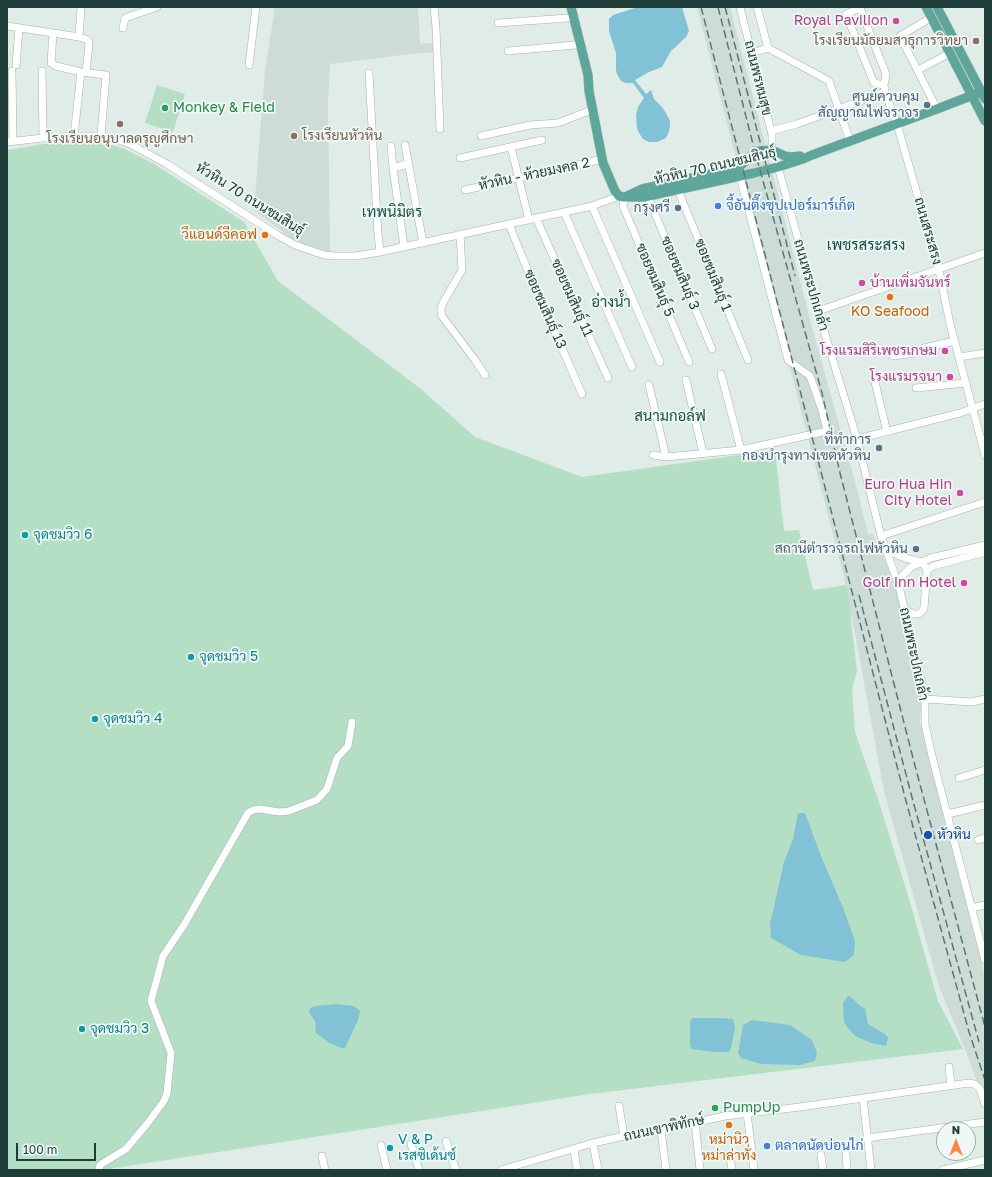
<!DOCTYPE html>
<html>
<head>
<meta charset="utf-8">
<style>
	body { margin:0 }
	#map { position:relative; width:992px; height:1177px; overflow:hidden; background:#dfece7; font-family:"Golos Text",sans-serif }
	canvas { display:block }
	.frame { position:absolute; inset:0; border:8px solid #1e3d38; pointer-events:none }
	.north { position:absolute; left:936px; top:1121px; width:40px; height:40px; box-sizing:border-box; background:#eff8f5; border:1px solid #9bada9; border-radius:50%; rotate:0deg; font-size:11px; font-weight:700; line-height:16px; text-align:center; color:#1e3d38 }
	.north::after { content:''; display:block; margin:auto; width:14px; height:18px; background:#ff864a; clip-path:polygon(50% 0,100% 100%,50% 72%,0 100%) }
	.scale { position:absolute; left:16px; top:1143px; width:80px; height:18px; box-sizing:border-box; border:2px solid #1e3d38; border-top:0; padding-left:5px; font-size:12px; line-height:14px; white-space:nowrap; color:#1e3d38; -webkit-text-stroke:3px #eff8f5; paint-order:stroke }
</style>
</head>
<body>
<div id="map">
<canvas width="992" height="1177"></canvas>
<div class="frame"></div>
<div class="north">N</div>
<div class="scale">100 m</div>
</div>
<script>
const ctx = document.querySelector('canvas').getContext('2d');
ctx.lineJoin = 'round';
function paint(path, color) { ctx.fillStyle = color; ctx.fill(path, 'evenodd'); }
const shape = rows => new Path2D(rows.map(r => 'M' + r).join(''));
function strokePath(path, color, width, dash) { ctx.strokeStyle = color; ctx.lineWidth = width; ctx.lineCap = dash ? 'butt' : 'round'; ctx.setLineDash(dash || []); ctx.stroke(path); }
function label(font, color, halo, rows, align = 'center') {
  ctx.font = font + ' "Golos Text",Sarabun,sans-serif'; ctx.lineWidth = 3.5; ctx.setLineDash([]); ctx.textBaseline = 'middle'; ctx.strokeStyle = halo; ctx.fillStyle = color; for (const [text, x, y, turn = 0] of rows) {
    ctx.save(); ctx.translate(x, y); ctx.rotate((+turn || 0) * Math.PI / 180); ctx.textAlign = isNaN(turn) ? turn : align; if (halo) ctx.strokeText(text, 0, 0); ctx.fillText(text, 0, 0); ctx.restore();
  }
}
const built = shape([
	[275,7,418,7,420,44,435,43,435,52,410,54,330,64,328,104,330,252,305,245,292,239,254,210,265,71],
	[697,7,730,7,813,331,857,489,868,534,873,534,894,580,918,675,922,698,920,722,985,977,985,1103,965,1049,939,987,884,791,846,585]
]);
const green = shape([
	[157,85,185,94,173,132,145,123],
	[99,142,123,148,154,164,244,222,278,281,421,389,475,437,582,477,775,450,784,531,799,530,813,590,846,585,851,610,851,621,857,671,852,689,855,732,878,799,910,902,938,1001,963,1049,590,1094,103,1170,7,1170,7,150,44,144]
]);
const water = shape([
	[638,7,682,7,689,31,686,37,671,51,662,67,649,72,635,80,646,94,651,90,654,99,662,107,666,113,670,121,670,126,668,134,666,138,657,142,649,142,643,139,639,133,637,128,636,115,638,107,644,98,633,83,626,83,621,81,617,74,616,70,616,53,609,31,609,19,613,15],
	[798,813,805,813,821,856,844,910,855,941,854,955,845,962,801,955,771,938,770,924,784,862,793,839],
	[850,996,859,1005,865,1009,868,1024,885,1034,888,1038,886,1046,871,1043,855,1036,848,1028,844,1022,843,1003,847,997],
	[336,1004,354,1006,360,1011,358,1020,345,1048,341,1048,329,1043,316,1033,315,1021,309,1013,310,1008,316,1006],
	[692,1018,720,1018,733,1019,735,1027,731,1048,729,1052,716,1052,691,1049,690,1044,690,1022],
	[752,1020,790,1025,812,1040,817,1053,815,1061,799,1065,761,1064,741,1058,738,1053,743,1025]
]);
const minor = shape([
	[434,7,436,28,440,129],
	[740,7,772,135,772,150],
	[757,7,768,48],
	[932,17,900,36,937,109],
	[498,23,568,18],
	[7,26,53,33,51,63,56,66,81,72,106,75,101,136],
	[123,28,125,18,157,7],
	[53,33,79,37,88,40,89,43,86,72],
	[79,37,81,7],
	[508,51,575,45],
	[752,53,768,48,829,81,850,141],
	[16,65,19,28],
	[249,65,256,7],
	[918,70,950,53],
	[12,71,13,141],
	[42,71,43,138],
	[369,73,378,234,380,252],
	[884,85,874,83,846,14,860,8,886,74,884,85,885,92,897,124,939,270,950,324,985,455],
	[771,131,797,124,885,92],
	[74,136,81,72],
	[481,136,530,125,558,123,594,109],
	[7,142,43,138,74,136,101,136,114,138,130,144,167,164,279,236,295,245,324,255,334,256,355,256,380,252,592,206,619,196],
	[405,145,423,243],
	[391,146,393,168,404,247],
	[511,147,529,220],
	[460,158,542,140],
	[778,167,818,311,857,439,881,536,899,586,921,680,925,699,925,724,932,756,985,960],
	[393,168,408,164],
	[678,186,680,195,748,360],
	[465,190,603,159],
	[624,197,623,206,689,362],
	[648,197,712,349],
	[592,206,660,362],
	[564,212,632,367],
	[536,218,608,378],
	[509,224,523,259,582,394],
	[460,234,462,270,444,301,441,308,441,311,442,316,475,360,485,375],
	[818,311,985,253],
	[893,356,916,353,924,348,955,341],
	[959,357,985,353],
	[721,374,741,450],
	[874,378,887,432],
	[686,380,703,453],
	[649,385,666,457],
	[916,388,966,383],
	[857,439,960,413,985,404],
	[653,455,666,457,741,450,827,431,822,410,810,376,788,360,739,173],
	[881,536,985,502],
	[886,550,905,558,922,562,927,570,924,608,922,611,919,614,913,614,905,609],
	[927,570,933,566,985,552],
	[899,586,903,575,911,567,931,558,985,545],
	[925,699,972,702,985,699],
	[959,778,985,770],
	[948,814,985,805],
	[978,840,985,838],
	[971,908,985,905],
	[949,1067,951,1085],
	[863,1098,871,1170],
	[619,1106,624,1136],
	[747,1113,754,1170],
	[695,1122,700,1170],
	[661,1130,666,1170],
	[867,1138,985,1122],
	[446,1141,456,1170],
	[593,1143,598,1170],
	[411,1144,419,1170],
	[381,1145,387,1170],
	[574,1149,577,1170],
	[846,1154,847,1170],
	[821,1155,823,1170],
	[322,1156,325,1170],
	[730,1157,732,1170],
	[99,1170,100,1165,126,1149,147,1124,164,1101,167,1093,171,1053,151,1001,163,956,184,925,248,813,253,810,260,809,279,812,289,811,317,800,327,789,337,758,348,746,352,722],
	[501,1170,593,1143,624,1136,661,1130,725,1116,800,1107,969,1083,974,1084,980,1089,985,1104],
	[943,1170,985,1160]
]);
const major = shape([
	[571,7,588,75,589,91,603,163,615,191,619,196,624,197,644,197,754,173,778,167,803,159,812,155,937,109,981,92],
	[926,7,985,121],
	[937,7,985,99],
	[627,196,642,189,738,168,752,155,759,151,772,150,785,156,791,157,800,156]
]);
const rail = shape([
	[701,7,906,801,969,1032,985,1080],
	[718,7,755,152,822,393,840,473,914,762,985,1027],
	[725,7,795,276],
	[859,595,913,801,979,1042]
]);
const markers = [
	[896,21,4,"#d1479c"],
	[976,41,4,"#8d6e63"],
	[927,105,4,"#5c6f8a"],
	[165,108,4,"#2e9e5b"],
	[120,124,4,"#8d6e63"],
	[294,136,4,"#8d6e63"],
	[718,206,4,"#3f7fe0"],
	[678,208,4,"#5c6f8a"],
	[265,235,4,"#e8710a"],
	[862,283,4,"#d1479c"],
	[890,297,4,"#e8710a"],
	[945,351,4,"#d1479c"],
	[950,377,4,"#d1479c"],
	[879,448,4,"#5c6f8a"],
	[960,493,4,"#d1479c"],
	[25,535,4,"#0f9aa8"],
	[916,549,4,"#5c6f8a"],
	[964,583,4,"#d1479c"],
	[191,657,4,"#0f9aa8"],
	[95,719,4,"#0f9aa8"],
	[928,835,5,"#1a4fb4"],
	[82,1029,4,"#0f9aa8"],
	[715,1108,4,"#2e9e5b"],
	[729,1125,4,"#e8710a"],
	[767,1146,4,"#3f7fe0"],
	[390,1148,4,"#0f9aa8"]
];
const hotelNames = [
	["Royal Pavilion",888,21],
	["บ้านเพิ่มจันทร์",870,283,"left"],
	["โรงแรมสิริเพชรเกษม",937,351],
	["โรงแรมรจนา",942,377],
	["Euro Hua Hin",952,485],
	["City Hotel",952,501],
	["Golf Inn Hotel",956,583]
];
const educationNames = [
	["โรงเรียนมัธยมสาธุการวิทยา",968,41],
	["โรงเรียนหัวหิน",302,136,"left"],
	["โรงเรียนอนุบาลดรุญศึกษา",120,139,"center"]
];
const streetNames = [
	["ถนนพรหมสุข",758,78,76],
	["หัวหิน 70 ถนนชมสินธุ์",715,166,-13],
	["หัวหิน - ห้วยมงคล 2",534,174,-12],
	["หัวหิน 70 ถนนชมสินธุ์",250,199,32],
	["ถนนสระสรง",928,231,74],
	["ซอยชมสินธุ์ 3",680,273,67],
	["ซอยชมสินธุ์ 1",713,275,68],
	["ซอยชมสินธุ์ 5",655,280,67],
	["ถนนพระปกเกล้า",811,285,74],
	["ซอยชมสินธุ์ 11",572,298,66],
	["ซอยชมสินธุ์ 13",545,309,66],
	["ถนนพระปกเกล้า",914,654,78],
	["ถนนเขาพิทักษ์",664,1128,-12]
];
const serviceNames = [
	["ศูนย์ควบคุม",919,97],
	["สัญญาณไฟจราจร",919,113],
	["กรุงศรี",670,208],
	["ที่ทำการ",871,440],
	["กองบำรุงทางเขตหัวหิน",871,456],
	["สถานีตำรวจรถไฟหัวหิน",908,549]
];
const leisureNames = [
	["Monkey & Field",173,108],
	["PumpUp",723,1108]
];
const shopNames = [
	["จี้อันตึ๊งซุปเปอร์มาร์เก็ต",726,206],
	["ตลาดนัดบ่อนไก่",775,1146]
];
const foodNames = [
	["วีแอนด์จีคอฟ",257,235,"right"],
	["KO Seafood",890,312],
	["หม่านิว",729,1140],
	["หม่าล่าทั่ง",729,1156]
];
const cultureNames = [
	["จุดชมวิว 6",33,535],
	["จุดชมวิว 5",199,657],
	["จุดชมวิว 4",103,719],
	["จุดชมวิว 3",90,1029],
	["V & P",398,1140],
	["เรสซิเด้นซ์",398,1156]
];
const transitNames = [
	["หัวหิน",937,835]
];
const neighbourhoodNames = [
	["เทพนิมิตร",392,212],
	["เพชรสระสรง",866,245],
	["อ่างน้ำ",611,302],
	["สนามกอล์ฟ",670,416]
];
paint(built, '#cddcd6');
paint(green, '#b5dfc4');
paint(water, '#81c2d7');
strokePath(minor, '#a1b4af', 8);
strokePath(major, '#c0c9c7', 10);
strokePath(minor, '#fff', 7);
strokePath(major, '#5fa69a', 9);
strokePath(rail, '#587973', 1.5, [8, 4]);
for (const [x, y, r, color] of markers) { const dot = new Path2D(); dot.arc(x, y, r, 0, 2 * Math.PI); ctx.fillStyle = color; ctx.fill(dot); strokePath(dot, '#eff8f5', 1.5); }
label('14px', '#b23c85', '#eff8f5', hotelNames, 'right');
label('14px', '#785e54', '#eff8f5', educationNames, 'right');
label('14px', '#1e3d38', '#eff8f5', streetNames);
label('14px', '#4e5e75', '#eff8f5', serviceNames, 'right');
label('14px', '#27864d', '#eff8f5', leisureNames, 'left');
label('14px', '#366cbe', '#eff8f5', shopNames, 'left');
label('14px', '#c56008', '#eff8f5', foodNames);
label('14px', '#0d838f', '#eff8f5', cultureNames, 'left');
label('14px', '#164399', '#eff8f5', transitNames, 'left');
label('15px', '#185148', '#eff8f5', neighbourhoodNames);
</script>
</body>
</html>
